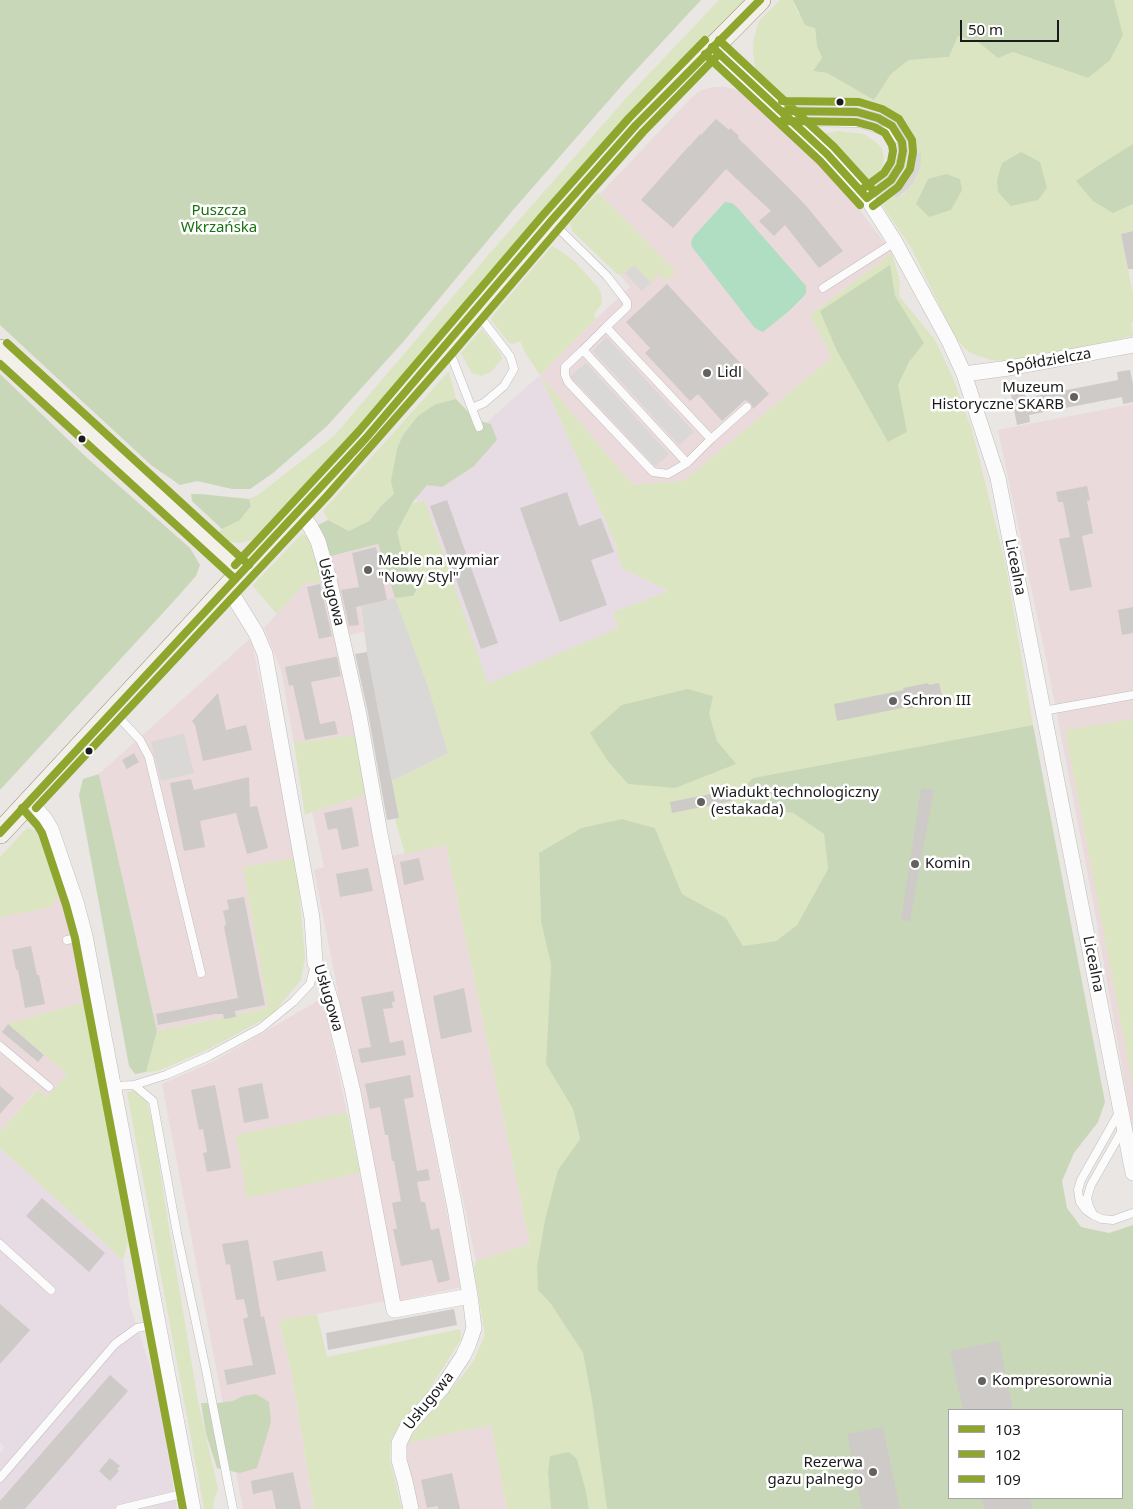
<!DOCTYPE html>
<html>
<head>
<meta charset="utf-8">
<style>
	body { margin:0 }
	#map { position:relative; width:1133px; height:1509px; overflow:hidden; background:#e9e6e3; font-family:"Noto Sans",sans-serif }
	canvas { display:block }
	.legend { position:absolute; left:948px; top:1409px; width:175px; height:90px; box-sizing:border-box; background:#fff; border:1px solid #a4a4a4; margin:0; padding:6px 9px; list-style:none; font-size:15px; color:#1b1b1b }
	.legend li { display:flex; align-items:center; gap:10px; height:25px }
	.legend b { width:25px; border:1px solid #a4a4a4 }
	.scale { position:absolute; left:960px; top:20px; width:99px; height:22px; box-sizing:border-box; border:2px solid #1b1b1b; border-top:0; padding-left:6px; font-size:15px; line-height:18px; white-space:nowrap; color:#1b1b1b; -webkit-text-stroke:4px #fff; paint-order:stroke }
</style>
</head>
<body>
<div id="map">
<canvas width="1133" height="1509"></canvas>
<ul class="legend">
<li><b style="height:6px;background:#8ea52e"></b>103</li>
<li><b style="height:6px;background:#8ea52e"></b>102</li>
<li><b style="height:6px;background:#8ea52e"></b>109</li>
</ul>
<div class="scale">50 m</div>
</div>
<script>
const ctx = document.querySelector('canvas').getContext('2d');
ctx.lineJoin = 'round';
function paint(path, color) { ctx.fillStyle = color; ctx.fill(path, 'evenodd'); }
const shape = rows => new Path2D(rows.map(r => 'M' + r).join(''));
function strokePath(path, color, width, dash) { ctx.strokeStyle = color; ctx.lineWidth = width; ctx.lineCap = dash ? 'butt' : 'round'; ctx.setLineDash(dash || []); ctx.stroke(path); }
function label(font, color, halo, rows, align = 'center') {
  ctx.font = font + ' "Noto Sans",sans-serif'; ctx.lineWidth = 5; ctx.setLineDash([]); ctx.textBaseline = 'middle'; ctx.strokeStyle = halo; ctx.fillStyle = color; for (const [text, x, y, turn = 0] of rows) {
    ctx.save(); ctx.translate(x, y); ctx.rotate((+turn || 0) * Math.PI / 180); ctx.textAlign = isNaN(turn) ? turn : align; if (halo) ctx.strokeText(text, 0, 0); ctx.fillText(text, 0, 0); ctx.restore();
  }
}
const commercial = shape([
	[713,87,725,87,737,90,749,96,799,142,829,172,850,197,892,253,810,315,832,357,684,481,632,485,540,375,596,319,630,287,620,275,650,246,600,194,693,96,702,90],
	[1133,404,1133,1131,1095,912,1046,658,998,430],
	[378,544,395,598,361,606,364,632,344,636,327,557],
	[321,582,356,735,294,743,281,670,264,628,304,584],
	[251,638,296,858,243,867,269,1008,157,1031,99,774],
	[366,795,461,1287,399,1301,314,870,324,867,312,812],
	[446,845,530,1244,476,1261,391,856],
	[65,894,79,932,84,1002,8,1024,67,1074,47,1097,37,1089,0,1132,0,912],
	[323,998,386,1301,279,1321,291,1371,314,1509,243,1509,162,1084,214,1061],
	[491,1425,507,1509,415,1509,403,1444]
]);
const industrial = shape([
	[540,375,614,540,622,568,669,591,613,612,619,631,488,684,412,488],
	[0,1148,123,1260,130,1306,157,1387,177,1509,0,1509,0,1453,5,1447,0,1443]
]);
const grass = shape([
	[719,0,751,0,473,303,268,532,252,540,239,543,227,541,216,535,222,529,240,520,251,506,249,499,258,495,334,436,484,260,628,96],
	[780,0,793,0,798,13,815,28,817,46,822,58,814,71,827,73,874,100,891,74,909,60,949,57,958,36,978,42,998,58,1013,52,1088,78,1123,35,1114,0,1133,0,1133,231,1121,234,1133,294,1133,322,1131,323,1133,336,1015,362,991,360,970,353,955,338,912,249,884,208,883,198,888,192,897,198,904,194,913,183,921,165,921,152,913,154,912,142,909,135,896,116,891,113,869,107,869,104,795,105,791,103,786,101,758,72,755,67,753,49,754,38,757,27,760,20],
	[837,131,864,134,878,144,882,149,884,159,881,170,876,175,869,179,862,180,853,174,823,142,822,138,824,134],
	[597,193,600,194,676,272,666,281,659,274,651,283,634,265,625,273,620,275,616,273,572,231,570,223],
	[551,240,489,314,488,310,541,243],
	[552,246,559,250,573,260,598,287,602,296,601,305,594,314,596,319,540,375,633,485,684,481,832,357,810,315,892,253,900,282,899,296,935,340,953,378,972,430,1006,566,1033,725,753,778,746,806,793,813,824,834,828,869,797,925,776,941,743,946,726,918,682,894,655,828,622,819,581,828,539,853,541,922,551,964,546,1064,573,1109,580,1139,558,1170,538,1290,551,1304,583,1353,592,1401,607,1509,589,1509,586,1491,577,1459,548,1474,551,1509,507,1509,491,1425,403,1444,451,1390,473,1362,485,1335,474,1269,476,1261,530,1244,446,845,405,854,395,819,399,818,392,781,448,753,433,705,395,598,413,596,397,532,412,503,425,501,488,684,618,628,613,612,669,591,622,568,614,540,540,375,526,354,520,341,512,344,509,343,492,321,491,318],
	[482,329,501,354,502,359,491,372,481,376,472,373,461,353],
	[449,371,456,399,436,404,394,494,381,506,369,521,349,531,328,520,323,511],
	[302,534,306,536,313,546,317,557,321,582,304,584,277,614,256,590,253,585],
	[1133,719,1133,1086,1065,730],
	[356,735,366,795,312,812,305,815,294,743],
	[28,828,39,832,47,840,60,878,62,884,60,893,52,906,48,908,0,917,0,857,24,831],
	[296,858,305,958,301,980,272,1015,209,1049,158,1071,146,1072,157,1031,268,1008,243,867],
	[84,1002,128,1241,123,1260,0,1148,0,1132,38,1089,47,1097,67,1074,8,1024],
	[134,1091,147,1101,154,1130,165,1203,198,1401,218,1489,213,1504,214,1509,204,1509,127,1092],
	[347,1112,360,1173,247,1198,236,1135],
	[317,1314,327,1357,460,1329,461,1339,423,1400,391,1439,390,1460,402,1509,314,1509,291,1371,279,1320]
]);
const forest = shape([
	[0,0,701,0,624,83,513,210,404,341,327,426,273,473,250,489,232,489,197,481,180,485,161,472,151,465,0,325],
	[793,0,1114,0,1123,35,1110,60,1088,78,1013,52,998,58,978,42,958,36,949,57,909,60,891,74,874,100,827,73,813,71,822,58,817,46,815,28,805,25],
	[1133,144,1133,204,1113,213,1093,201,1076,181,1098,166],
	[1021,152,1040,162,1047,188,1038,200,1011,206,998,192,997,180,1002,163],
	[946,174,960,179,962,190,951,210,929,217,916,204,928,179],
	[890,265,895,296,924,343,909,362,898,385,907,432,888,442,836,349,820,311],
	[0,374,86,457,190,548,200,565,196,576,173,602,0,790],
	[456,399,476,420,491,424,497,440,473,467,442,487,427,485,412,503,397,532,404,559,416,591,413,596,395,598,378,544,327,557,318,525,328,520,349,531,369,521,381,506,394,494,391,481,397,449,403,435,418,416,436,404],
	[191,494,200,494,249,499,251,506,240,520,222,529,192,501],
	[687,689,713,696,709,714,717,741,736,764,675,788,628,784,607,760,590,733,622,705],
	[1033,725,1105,1102,1098,1122,1074,1153,1062,1181,1067,1208,1081,1227,1109,1233,1133,1225,1133,1509,607,1509,592,1401,583,1353,551,1304,538,1290,537,1267,545,1220,558,1170,580,1139,573,1109,546,1064,551,964,541,922,539,853,581,828,622,819,655,828,682,894,726,918,743,946,776,941,797,925,828,869,824,834,793,813,746,806,741,790,753,778],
	[949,1410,1122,1410,1122,1498,949,1498],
	[99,774,157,1031,146,1072,135,1074,129,1066,79,795,83,779],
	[256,1394,269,1402,271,1422,257,1468,240,1473,217,1468,206,1434,201,1403,218,1403,233,1401,243,1396],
	[569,1452,577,1459,586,1491,589,1509,551,1509,548,1474,550,1456]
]);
const pitch = shape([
	[725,202,732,203,736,206,806,286,806,293,804,296,789,311,763,332,758,330,754,327,692,247,691,243,693,237]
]);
const parking = shape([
	[921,152,921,165,919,171,913,183,908,189,897,198,888,192,899,185,904,179,912,162,913,154],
	[634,265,651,283,642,291,625,273],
	[606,337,694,432,679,445,593,351],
	[586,363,669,454,655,466,570,376],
	[395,598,428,687,448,753,392,781,367,652,361,606],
	[184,733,194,773,161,781,151,742]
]);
const building = shape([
	[716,119,729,130,730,128,739,136,738,138,789,188,808,208,843,251,819,268,785,225,774,236,759,221,771,211,726,169,673,228,641,200,689,146,689,147,700,134,701,135],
	[1133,231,1133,269,1128,269,1121,234],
	[667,284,769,394,753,409,751,403,745,400,722,421,698,394,690,401,645,353,650,348,626,322],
	[1130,370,1133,384,1133,402,1123,404,1122,397,1029,415,1030,422,1017,425,1011,393,1024,391,1026,398,1118,380,1117,372],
	[1087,486,1090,500,1087,501,1093,533,1082,536,1092,587,1070,591,1059,539,1070,537,1063,502,1058,502,1056,492],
	[567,492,579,526,601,518,614,552,591,560,607,605,560,622,520,508],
	[447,500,498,643,481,649,430,506],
	[376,547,387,600,356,607,359,625,349,626,341,590,359,587,352,553],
	[320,584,332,636,319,639,307,587],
	[1133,607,1133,633,1122,635,1118,610],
	[367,652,399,818,387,820,368,713,355,654],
	[334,657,337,657,341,676,311,682,320,724,335,721,338,734,305,740,293,685,289,686,285,667],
	[928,683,929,685,939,683,943,700,932,702,933,704,907,709,907,707,837,721,834,704,904,690,903,688],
	[218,693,226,730,246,725,252,750,203,761,195,725,192,721],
	[134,753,139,762,127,769,122,760],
	[249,777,250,807,257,806,268,848,247,854,236,813,200,821,205,847,184,851,170,783,191,779,194,790],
	[921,788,934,790,910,921,901,920],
	[730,790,732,801,672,813,670,802],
	[352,807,359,846,342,850,337,828,328,830,324,813],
	[419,858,424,880,404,885,400,862],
	[368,868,373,891,340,897,336,874],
	[244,897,265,1005,235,1011,236,1017,224,1019,223,1014,215,1014,158,1025,156,1014,238,998,224,927,226,924,223,911,229,909,227,900],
	[31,946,37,975,39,975,45,1004,25,1008,18,970,16,970,12,950],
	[464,988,472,1032,441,1039,433,996],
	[393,991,395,1002,392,1002,393,1008,383,1009,390,1043,403,1040,406,1055,361,1063,358,1049,371,1047,361,997],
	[8,1024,44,1055,38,1062,2,1032],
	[410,1075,414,1097,404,1099,417,1171,428,1169,430,1180,417,1182,421,1202,425,1202,431,1230,439,1228,450,1280,438,1283,432,1260,401,1266,393,1229,397,1229,392,1203,401,1201,394,1161,392,1161,388,1135,385,1135,380,1107,370,1109,365,1084],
	[262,1083,269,1118,244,1123,238,1088],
	[215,1085,231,1168,207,1172,203,1153,207,1152,203,1129,199,1130,191,1090],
	[0,1086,14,1098,0,1114],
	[42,1198,105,1253,89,1272,26,1216],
	[248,1240,261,1317,264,1316,276,1374,227,1385,224,1370,253,1365,243,1319,248,1317,244,1299,236,1300,230,1264,226,1265,222,1244],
	[322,1251,326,1271,277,1281,273,1261],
	[0,1304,30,1330,0,1364],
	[454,1309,457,1325,328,1350,326,1333],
	[999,1341,1013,1410,963,1410,950,1351],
	[110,1375,128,1391,25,1509,0,1509,0,1501],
	[883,1427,900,1509,862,1509,847,1434],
	[110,1458,120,1466,117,1469,119,1471,110,1481,99,1471],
	[293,1472,301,1509,276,1509,272,1490,253,1494,251,1481],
	[452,1473,460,1509,438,1509,438,1506,427,1508,421,1480],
	[982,1498,1030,1498,1032,1509,984,1509]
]);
const lane = shape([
	[782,111,857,112,878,118,892,126,902,142,903,151,900,166,891,180,867,198],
	[795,122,859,123,884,131,900,140],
	[552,222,607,276,627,302,627,307,606,327,711,439,747,407],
	[823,288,895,242],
	[606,327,583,350,687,463,711,439],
	[442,350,453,360,479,427],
	[583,350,565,367,565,375,568,382,653,472,668,474,687,463],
	[472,408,484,403,504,386,514,369,510,356,484,322,475,313],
	[1043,711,1133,695],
	[114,712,140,740,149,757,201,973],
	[67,940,85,936],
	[0,1046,49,1087],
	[134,1085,166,1075,209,1056,261,1028,293,1002,310,984,315,965],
	[114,1086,134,1085,153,1101,177,1233,206,1370,233,1509],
	[1120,1111,1081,1180,1078,1190,1079,1197,1080,1202,1086,1210,1093,1215,1102,1219,1113,1220,1133,1213],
	[1092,1212,1089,1206,1087,1198,1091,1185,1123,1129],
	[0,1244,51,1290],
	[0,1478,115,1344,137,1328,158,1324],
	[120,1509,190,1492]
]);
const street = shape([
	[712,47,827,154,867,198,895,242,949,341,964,374,998,478,1133,1173],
	[964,374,1009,368,1133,345],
	[226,589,232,594,256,633,265,654,312,918,315,963,324,979,332,1004,353,1092,394,1310,470,1296,455,1208,380,834,359,715,329,579,318,541,310,526,299,512],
	[29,801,45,819,51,829,76,902,85,936,193,1509],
	[411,1509,405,1481,399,1460,399,1443,407,1427,442,1388,463,1356,469,1343,474,1328,470,1296]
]);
const secondary = shape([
	[0,350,242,572],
	[0,833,366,438,551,221,636,125,760,0]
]);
const bus1 = shape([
	[712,47,827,154,867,198],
	[782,111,857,112,878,118,892,126,902,142,903,151,900,166,891,180,867,198],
	[0,833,366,438,551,221,636,125,760,0]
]);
const bus2 = shape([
	[705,54,820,161,860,205],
	[782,121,856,122,874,127,885,133,892,145,893,151,891,162,884,173,861,190],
	[0,364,235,579],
	[22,808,37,825,42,833,66,905,75,938,183,1509],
	[36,808,327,496,450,356,591,191,643,132,719,54]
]);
const bus3 = shape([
	[719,40,834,147,874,191],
	[782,101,859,102,882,109,899,119,912,140,913,152,910,169,898,187,873,206],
	[7,343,249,565],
	[235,565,359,431,543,215,629,118,705,40]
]);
const markers = [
	[840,102,4.5,"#1b1b1b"],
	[707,373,5,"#636261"],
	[1074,397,5,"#636261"],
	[82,439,4.5,"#1b1b1b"],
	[368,570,5,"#636261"],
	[893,701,5,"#636261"],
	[89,751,4.5,"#1b1b1b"],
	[701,802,5,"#636261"],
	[915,864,5,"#636261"],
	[982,1381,5,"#636261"],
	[873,1472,5,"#636261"]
];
const parkNames = [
	["Puszcza",219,211],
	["Wkrzańska",219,228]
];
const streetNames = [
	["Spółdzielcza",1049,361,-10],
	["Licealna",1015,567,79],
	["Usługowa",331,592,76],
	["Licealna",1093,964,79],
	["Usługowa",328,998,73],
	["Usługowa",429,1401,-51]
];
const poiNames = [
	["Lidl",717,373],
	["Muzeum",1064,388,"right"],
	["Historyczne SKARB",1064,405,"right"],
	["Meble na wymiar",378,561],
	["\"Nowy Styl\"",378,578],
	["Schron III",903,701],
	["Wiadukt technologiczny",711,793],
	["(estakada)",711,810],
	["Komin",925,864],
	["Kompresorownia",992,1381],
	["Rezerwa",863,1463,"right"],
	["gazu palnego",863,1480,"right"]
];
paint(commercial, '#ebdadb');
paint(industrial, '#e7dce4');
paint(grass, '#dce5c2');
paint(forest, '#c9d7b9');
paint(pitch, '#b0dec2');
paint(parking, '#d9d8d7');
paint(building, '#cecac8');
strokePath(lane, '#bfbdbc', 9);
strokePath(street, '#bfbdbc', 16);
strokePath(secondary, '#928f7d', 22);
strokePath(lane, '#fcfbfb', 8);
strokePath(street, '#fcfbfb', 15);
strokePath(secondary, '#f2f0e8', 21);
strokePath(bus1, '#8ea52e', 8);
strokePath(bus2, '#8ea52e', 8);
strokePath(bus3, '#8ea52e', 8);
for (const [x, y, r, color] of markers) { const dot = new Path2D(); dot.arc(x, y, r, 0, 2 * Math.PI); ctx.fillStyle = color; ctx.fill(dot); strokePath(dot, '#fff', 2); }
label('15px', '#197110', '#fff', parkNames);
label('15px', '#1b1b1b', '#fff', streetNames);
label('15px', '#1b1b1b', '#fff', poiNames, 'left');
</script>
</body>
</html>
